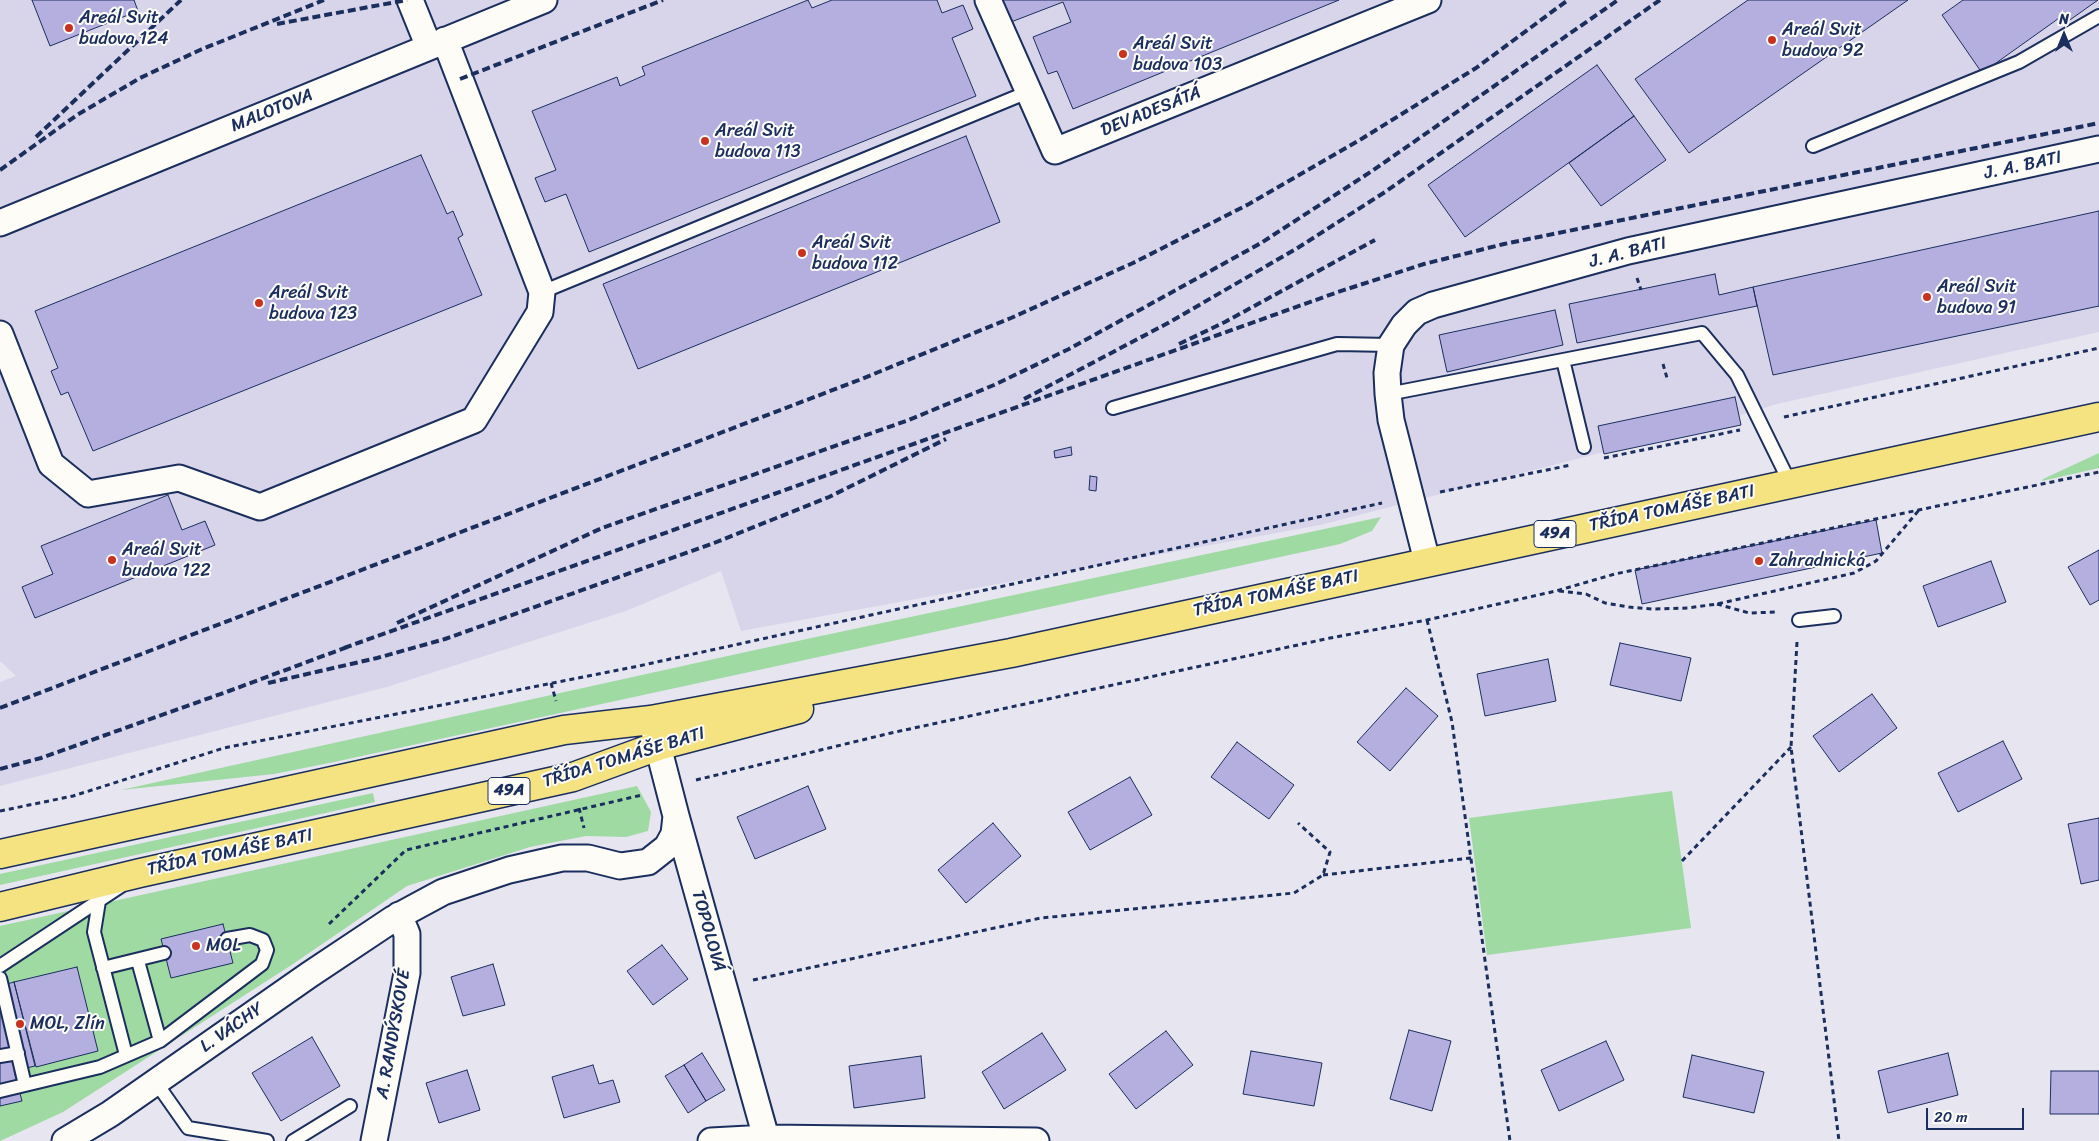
<!DOCTYPE html>
<html>
<head>
<meta charset="utf-8">
<style>
	body { margin:0 }
	#map { position:relative; width:2099px; height:1141px; overflow:hidden; background:#e7e5f0; font-family:Sriracha,sans-serif }
	canvas { display:block }
	.north { position:absolute; left:2039px; top:10px; width:50px; height:50px; -webkit-text-stroke:4px #fdfcf7; paint-order:stroke; rotate:0deg; font-size:14px; font-weight:700; line-height:20px; text-align:center; color:#1b2f5e }
	.north::after { content:''; display:block; margin:auto; width:18px; height:22px; background:#1b2f5e; clip-path:polygon(50% 0,100% 100%,50% 72%,0 100%) }
	.scale { position:absolute; left:1926px; top:1108px; width:98px; height:22px; box-sizing:border-box; border:2px solid #1b2f5e; border-top:0; padding-left:6px; font-size:15px; line-height:18px; white-space:nowrap; color:#1b2f5e; -webkit-text-stroke:4px #fdfcf7; paint-order:stroke }
</style>
</head>
<body>
<div id="map">
<canvas width="2099" height="1141"></canvas>
<div class="north">N</div>
<div class="scale">20 m</div>
</div>
<script>
const ctx = document.querySelector('canvas').getContext('2d');
ctx.lineJoin = 'round';
function paint(path, color) { ctx.fillStyle = color; ctx.fill(path, 'evenodd'); }
const shape = rows => new Path2D(rows.map(r => 'M' + r).join(''));
function strokePath(path, color, width, dash) { ctx.strokeStyle = color; ctx.lineWidth = width; ctx.lineCap = dash ? 'butt' : 'round'; ctx.setLineDash(dash || []); ctx.stroke(path); }
function label(font, color, halo, rows, align = 'center') {
  ctx.font = font + ' Sriracha,sans-serif'; ctx.lineWidth = 4; ctx.setLineDash([]); ctx.textBaseline = 'middle'; ctx.strokeStyle = halo; ctx.fillStyle = color; for (const [text, x, y, turn = 0] of rows) {
    ctx.save(); ctx.translate(x, y); ctx.rotate((+turn || 0) * Math.PI / 180); ctx.textAlign = isNaN(turn) ? turn : align; if (halo) ctx.strokeText(text, 0, 0); ctx.fillText(text, 0, 0); ctx.restore();
  }
}
const built = shape([
	[0,0,2099,0,2099,332,1777,404,1697,428,1320,525,741,631,721,571,626,611,387,687,0,786,0,682,16,676,0,661]
]);
const green = shape([
	[2099,453,2099,468,2042,481,2043,479],
	[1381,517,1372,531,1340,544,334,762,274,774,121,790,755,650],
	[637,786,651,812,648,831,626,837,586,836,530,847,407,886,293,964,63,1112,0,1141,0,926],
	[1672,791,1691,928,1487,955,1469,818],
	[373,793,375,802,0,885,0,874]
]);
const building = shape([
	[32,0,134,0,138,11,50,46,32,0],
	[808,0,812,8,832,0,937,0,942,13,963,5,973,29,952,38,976,96,589,252,566,194,545,202,535,178,556,170,532,111,617,77,620,86,645,75,642,67,808,0],
	[1002,0,1339,0,1073,109,1057,71,1048,74,1033,37,1071,22,1063,2,1011,22,1002,0],
	[1748,0,1908,0,1689,153,1635,79,1748,0],
	[1963,0,2098,0,2067,22,2062,16,1982,73,1942,15,1963,0],
	[1597,65,1634,116,1465,237,1428,185,1597,65],
	[1634,116,1666,160,1601,206,1569,163,1634,116],
	[966,136,1000,222,638,369,603,284,966,136],
	[421,155,447,214,453,211,463,235,458,238,482,295,93,451,68,392,61,395,51,371,58,368,35,311,421,155],
	[2099,211,2099,306,1773,375,1753,287,2099,211],
	[1715,274,1719,295,1753,287,1757,306,1577,343,1569,304,1715,274],
	[1555,310,1563,345,1447,372,1439,335,1555,310],
	[1735,397,1741,425,1604,454,1598,426,1735,397],
	[1071,447,1072,455,1055,458,1054,451,1071,447],
	[1090,476,1097,477,1096,491,1089,490,1090,476],
	[168,495,182,530,205,521,215,545,35,618,22,587,53,574,41,546,168,495],
	[1876,520,1882,553,1642,604,1635,570,1876,520],
	[2099,550,2099,600,2090,605,2068,567,2099,550],
	[1991,561,2006,602,1938,627,1923,586,1991,561],
	[1620,643,1691,658,1681,701,1610,685,1620,643],
	[1548,659,1556,701,1485,716,1477,674,1548,659],
	[1406,688,1438,716,1390,771,1357,742,1406,688],
	[1872,694,1897,728,1839,772,1813,736,1872,694],
	[2003,741,2022,779,1958,812,1938,773,2003,741],
	[1237,742,1294,785,1269,819,1211,777,1237,742],
	[1130,777,1152,815,1090,850,1068,812,1130,777],
	[808,786,826,829,755,859,737,817,808,786],
	[2099,818,2099,880,2081,884,2068,824,2099,818],
	[993,823,1021,856,966,903,938,870,993,823],
	[223,924,233,963,171,978,161,939,223,924],
	[662,945,688,979,653,1005,627,971,662,945],
	[493,964,505,1005,463,1016,451,977,493,964],
	[77,967,98,1051,36,1067,14,982,77,967],
	[14,982,35,1066,14,1071,22,1101,0,1106,0,986,14,982],
	[1409,1030,1451,1041,1432,1111,1390,1099,1409,1030],
	[1166,1031,1193,1065,1136,1109,1109,1074,1166,1031],
	[1042,1033,1066,1070,1004,1109,982,1072,1042,1033],
	[312,1037,340,1086,281,1121,252,1073,312,1037],
	[1606,1041,1624,1080,1559,1111,1541,1070,1606,1041],
	[1251,1051,1322,1063,1314,1106,1243,1094,1251,1051],
	[702,1053,725,1090,706,1101,684,1065,702,1053],
	[1948,1053,1958,1095,1888,1113,1878,1071,1948,1053],
	[1692,1055,1764,1072,1754,1113,1683,1097,1692,1055],
	[921,1056,925,1098,854,1108,849,1066,921,1056],
	[593,1065,599,1084,613,1080,620,1102,564,1118,552,1077,593,1065],
	[684,1065,706,1101,688,1113,665,1076,684,1065],
	[467,1070,480,1110,439,1123,426,1083,467,1070],
	[2051,1071,2099,1071,2099,1114,2050,1114,2051,1071]
]);
const path = shape([
	[1637,278,1641,290],
	[1663,364,1667,378],
	[1784,417,2099,348],
	[1604,458,1740,430],
	[1440,492,1571,465],
	[1559,591,1586,594,1605,603,1629,607,1652,609,1688,608,1717,604,1854,573,1876,561,1919,510],
	[1717,604,1749,613,1777,612],
	[1427,620,1452,722,1510,1141],
	[1797,642,1791,747,1839,1141],
	[551,683,556,701],
	[696,780,891,733,1330,638,1427,620,1556,591,1615,574,2099,472],
	[579,808,584,828],
	[0,811,73,796,224,748,634,667,1382,503],
	[1682,861,1791,747],
	[1323,875,1471,858],
	[329,924,406,850,642,795],
	[753,980,1041,918,1294,893,1323,875,1330,852,1298,823]
]);
const lane = shape([
	[1813,146,2019,62,2099,16],
	[542,292,1028,92],
	[1563,360,1584,447],
	[1388,394,1702,333,1737,375,1790,483],
	[1113,408,1337,344,1391,345],
	[1799,620,1834,616],
	[99,901,94,932,126,1055],
	[138,961,160,1041],
	[0,966,121,886],
	[103,968,164,953],
	[0,978,25,1085],
	[0,1056,18,1053],
	[155,1081,188,1128,267,1141],
	[0,1091,100,1067,160,1041,262,964,267,950,263,940,250,935,227,939],
	[293,1141,350,1106]
]);
const street = shape([
	[410,0,429,47],
	[988,0,1055,151,1428,0],
	[0,223,544,0],
	[0,334,51,464,88,494,179,478,260,507,474,420,540,312,542,292,445,40],
	[1427,561,1391,420,1388,394,1387,373,1391,345,1404,325,1417,312,1433,305,1628,251,2099,149],
	[653,727,676,816,767,1141],
	[65,1141,110,1114,309,975,393,919,443,892,509,870,562,858,588,858,620,866,648,862,667,847,674,834,676,816],
	[374,1141,407,973,407,934,399,915],
	[711,1141,767,1138,1036,1141]
]);
const primary = shape([
	[0,854,564,730,651,720,1011,653,2099,417],
	[0,907,140,873,573,777,658,746,799,709]
]);
const rail = shape([
	[277,24,407,0],
	[460,79,663,0],
	[36,137,181,0],
	[0,170,77,115,140,78,200,50,324,0],
	[1179,344,1225,322,1375,240],
	[1024,399,1168,323,1296,249,1385,192,1660,0],
	[397,623,602,528,906,421,994,385,1069,349,1261,243,1372,171,1618,0],
	[344,648,1338,292,1424,264,1504,244,2099,123],
	[268,683,377,658,445,639,714,543,829,497,946,439],
	[0,708,859,380,1011,318,1133,263,1249,204,1363,138,1476,68,1568,0],
	[0,769,41,758,229,691,350,646]
]);
const markers = [
	[69,28,5,"#c8321e"],
	[1772,40,5,"#c8321e"],
	[1123,54,5,"#c8321e"],
	[705,141,5,"#c8321e"],
	[802,253,5,"#c8321e"],
	[1927,297,5,"#c8321e"],
	[259,303,5,"#c8321e"],
	[112,560,5,"#c8321e"],
	[1759,561,5,"#c8321e"],
	[196,946,5,"#c8321e"],
	[20,1024,5,"#c8321e"]
];
const shields = [
	[1555,534,42],
	[509,791,42]
];
const shieldNames = [
	["49A",1555,534],
	["49A",509,791]
];
const poiNames = [
	["Areál Svit",79,18],
	["budova 124",79,39],
	["Areál Svit",1782,30],
	["budova 92",1782,51],
	["Areál Svit",1133,44],
	["budova 103",1133,65],
	["Areál Svit",715,131],
	["budova 113",715,152],
	["Areál Svit",812,243],
	["budova 112",812,264],
	["Areál Svit",1937,287],
	["budova 91",1937,308],
	["Areál Svit",269,293],
	["budova 123",269,314],
	["Areál Svit",122,550],
	["budova 122",122,571],
	["Zahradnická",1769,561],
	["MOL",206,946],
	["MOL, Zlín",30,1024]
];
const streetNames = [
	["MALOTOVA",272,111,-22],
	["DEVADESÁTÁ",1151,112,-22],
	["J. A. BATI",2023,166,-12],
	["J. A. BATI",1628,253,-14],
	["TŘÍDA TOMÁŠE BATI",1672,509,-12],
	["TŘÍDA TOMÁŠE BATI",1276,594,-12],
	["TŘÍDA TOMÁŠE BATI",624,758,-17],
	["TŘÍDA TOMÁŠE BATI",230,853,-12],
	["TOPOLOVÁ",708,931,74],
	["L. VÁCHY",232,1028,-35],
	["A. RANDÝSKOVÉ",394,1034,-80]
];
paint(built, '#d8d5eb');
paint(green, '#9edaa2');
paint(building, '#b5afe0');
strokePath(building, '#1b2f5e', 1);
strokePath(lane, '#1b2f5e', 16);
strokePath(street, '#1b2f5e', 29);
strokePath(primary, '#1b2f5e', 31);
strokePath(path, '#1b2f5e', 3, [5, 4]);
strokePath(lane, '#fdfcf7', 12);
strokePath(street, '#fdfcf7', 25);
strokePath(primary, '#f5e382', 28);
strokePath(rail, '#1b2f5e', 4, [8, 4]);
for (const [x, y, r, color] of markers) { const dot = new Path2D(); dot.arc(x, y, r, 0, 2 * Math.PI); ctx.fillStyle = color; ctx.fill(dot); strokePath(dot, '#fdfcf7', 2); }
for (const [x, y, w] of shields) { const box = new Path2D(); box.roundRect(x - w / 2, y - 13.5, w, 27, 4); ctx.fillStyle = '#fdfcf7'; ctx.fill(box); strokePath(box, '#1b2f5e', 1); }
label('bold 16px', '#1b2f5e', null, shieldNames);
label('18px', '#1b2f5e', '#fdfcf7', poiNames, 'left');
label('18px', '#1b2f5e', '#fdfcf7', streetNames);
</script>
</body>
</html>
